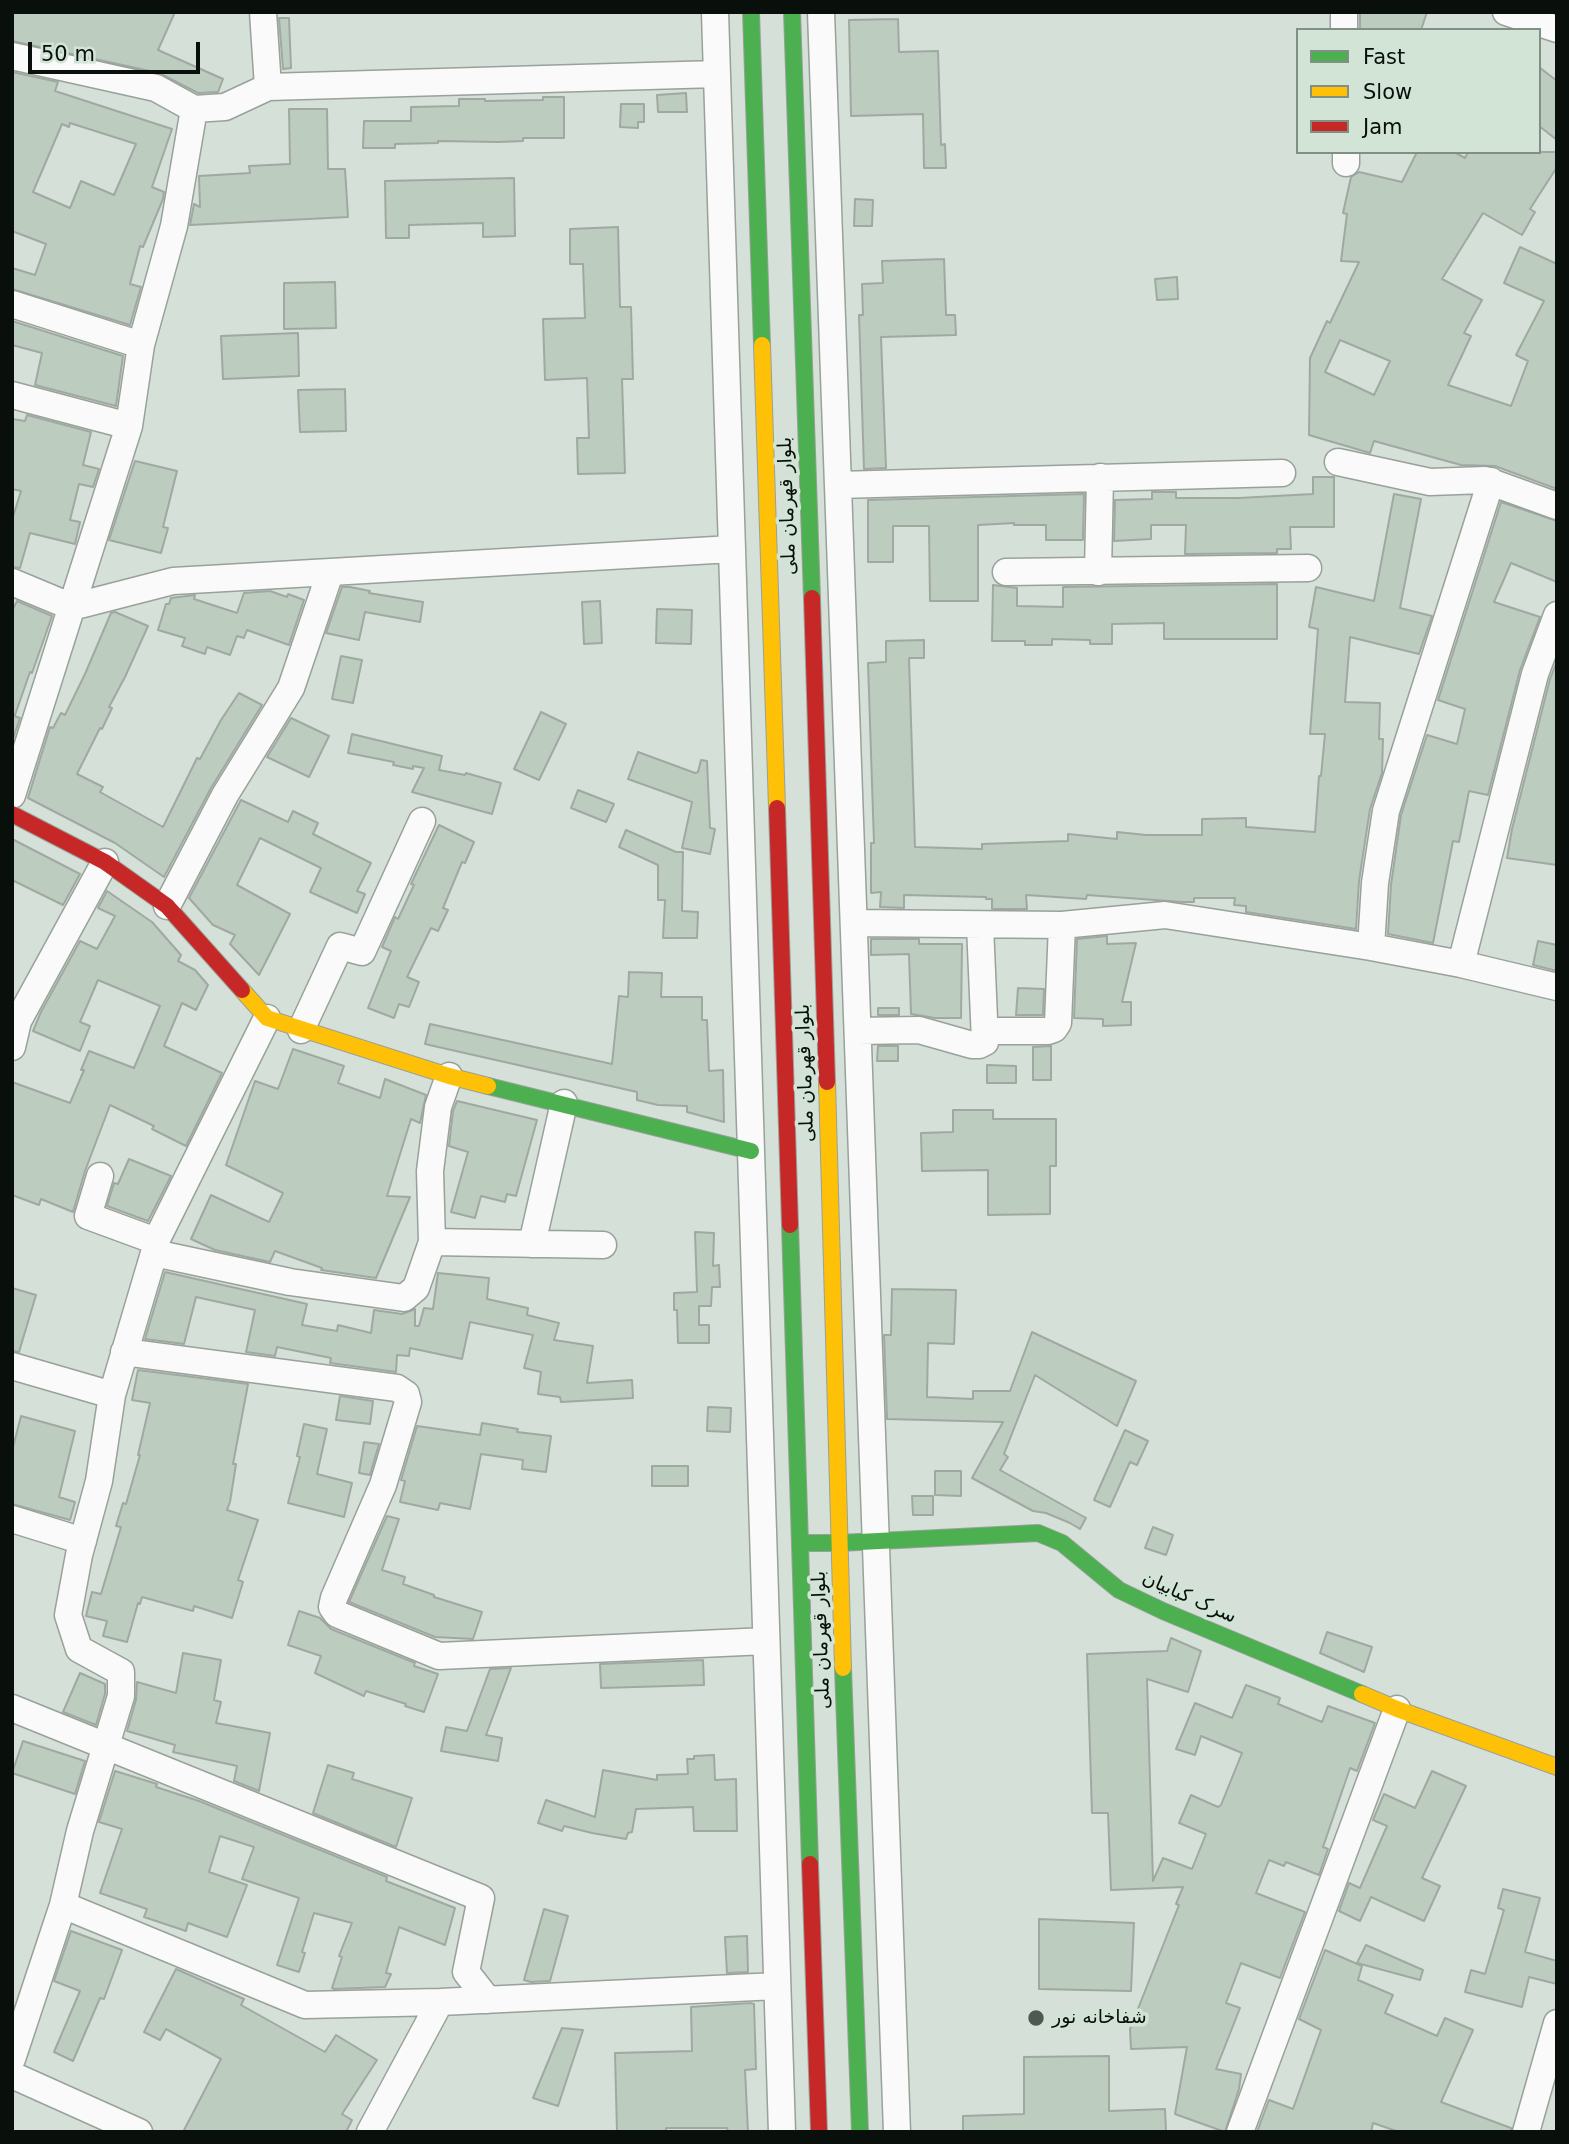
<!DOCTYPE html>
<html>
<head>
<meta charset="utf-8">
<style>
	body { margin:0 }
	#map { position:relative; width:1569px; height:2144px; overflow:hidden; background:#d5e0d8; font-family:"DejaVu Sans",sans-serif }
	canvas { display:block }
	.frame { position:absolute; inset:0; border:14px solid #090f0b; pointer-events:none }
	.legend { position:absolute; left:1296px; top:28px; width:245px; height:126px; box-sizing:border-box; background:#d1e4d5; border:2px solid #818f84; margin:0; padding:9px 12px; list-style:none; font-size:21px; color:#090f0b }
	.legend li { display:flex; align-items:center; gap:14px; height:35px }
	.legend b { width:35px; border:2px solid #818f84 }
	.scale { position:absolute; left:28px; top:42px; width:172px; height:32px; box-sizing:border-box; border:4px solid #090f0b; border-top:0; padding-left:9px; font-size:21px; line-height:24px; white-space:nowrap; color:#090f0b; -webkit-text-stroke:5px #d1e4d5; paint-order:stroke }
</style>
</head>
<body>
<div id="map">
<canvas width="1569" height="2144"></canvas>
<div class="frame"></div>
<ul class="legend">
<li><b style="height:9px;background:#4caf50"></b>Fast</li>
<li><b style="height:9px;background:#ffc107"></b>Slow</li>
<li><b style="height:9px;background:#c62828"></b>Jam</li>
</ul>
<div class="scale">50 m</div>
</div>
<script>
const ctx = document.querySelector('canvas').getContext('2d');
ctx.lineJoin = 'round';
function paint(path, color) { ctx.fillStyle = color; ctx.fill(path, 'evenodd'); }
const shape = rows => new Path2D(rows.map(r => 'M' + r).join(''));
function strokePath(path, color, width, dash) { ctx.strokeStyle = color; ctx.lineWidth = width; ctx.lineCap = dash ? 'butt' : 'round'; ctx.setLineDash(dash || []); ctx.stroke(path); }
function label(font, color, halo, rows, align = 'center') {
  ctx.font = font + ' "DejaVu Sans","Noto Sans Arabic",sans-serif'; ctx.lineWidth = 7; ctx.setLineDash([]); ctx.textBaseline = 'middle'; ctx.strokeStyle = halo; ctx.fillStyle = color; for (const [text, x, y, turn = 0] of rows) {
    ctx.save(); ctx.translate(x, y); ctx.rotate((+turn || 0) * Math.PI / 180); ctx.textAlign = isNaN(turn) ? turn : align; if (halo) ctx.strokeText(text, 0, 0); ctx.fillText(text, 0, 0); ctx.restore();
  }
}
const building = shape([
	[12,12,175,12,158,50,223,79,218,92,198,93,159,73,12,41,12,12],
	[1360,12,1427,12,1421,30,1360,30,1360,12],
	[279,18,289,18,291,68,283,69,279,18],
	[898,19,899,52,938,51,941,145,945,144,946,168,924,168,923,114,851,116,849,20,898,19],
	[1539,67,1557,81,1557,140,1539,126,1539,67],
	[12,72,58,82,55,91,172,129,152,187,164,192,163,199,143,247,140,246,130,284,141,287,130,325,12,289,12,268,35,275,46,244,12,231,12,72],
	[70,123,136,144,114,195,81,181,70,208,33,192,62,124,69,127,70,123],
	[686,93,687,112,658,112,657,95,686,93],
	[543,97,564,97,564,138,523,138,523,141,498,142,438,141,438,143,395,144,395,148,363,148,364,121,411,121,411,107,459,106,459,99,485,99,485,101,543,100,543,97],
	[621,104,644,104,644,122,638,122,638,128,620,127,621,104],
	[289,109,327,109,328,169,345,169,348,217,190,225,194,204,200,207,199,176,250,173,249,166,290,164,289,109],
	[1417,152,1454,152,1465,158,1468,152,1557,152,1557,167,1530,209,1535,212,1522,235,1483,213,1442,279,1482,300,1464,333,1471,336,1448,385,1511,406,1528,361,1516,355,1544,301,1504,283,1520,247,1557,264,1557,489,1495,466,1461,465,1374,441,1370,453,1309,435,1310,358,1327,321,1330,323,1359,262,1341,261,1347,214,1343,213,1351,177,1359,172,1402,182,1417,152],
	[1340,340,1390,361,1374,395,1325,372,1340,340],
	[514,178,515,236,483,237,483,223,409,225,409,238,386,238,385,181,514,178],
	[855,199,873,200,872,226,854,226,855,199],
	[618,227,620,307,631,307,633,379,622,379,625,473,578,474,577,438,589,438,587,378,545,380,543,319,585,318,583,264,570,264,570,229,618,227],
	[944,259,946,315,955,315,956,335,881,337,886,468,864,469,859,315,863,315,862,284,883,283,882,261,944,259],
	[1177,277,1178,299,1157,300,1155,279,1177,277],
	[335,282,336,328,284,329,284,283,335,282],
	[12,321,123,356,116,406,35,385,42,353,12,345,12,321],
	[298,333,299,376,223,379,221,336,298,333],
	[345,389,346,431,300,432,298,390,345,389],
	[27,415,91,432,83,465,99,469,93,487,79,484,70,520,80,522,75,544,30,533,20,568,12,567,12,520,21,491,12,489,12,419,25,421,27,415],
	[135,461,177,471,163,527,168,528,161,553,109,540,135,461],
	[1313,477,1334,477,1334,527,1290,527,1291,549,1277,549,1277,553,1185,554,1186,525,1151,525,1151,539,1114,541,1115,500,1152,499,1152,492,1176,492,1176,498,1239,498,1313,494,1313,477],
	[1084,494,1083,540,1046,540,1046,525,1014,525,1014,523,978,525,978,601,930,601,929,526,893,526,893,562,868,562,868,500,1084,494],
	[1394,494,1421,499,1400,608,1432,616,1419,654,1350,637,1345,702,1380,703,1379,739,1383,739,1382,773,1370,809,1359,881,1356,929,1246,912,1246,906,1234,905,1235,898,1194,898,1194,902,1182,902,1087,895,1086,899,1026,895,1027,909,992,909,992,899,986,899,986,897,904,895,904,908,880,907,881,892,871,893,871,843,874,843,868,663,886,662,886,641,924,640,924,658,909,658,915,847,982,849,982,844,1068,841,1068,834,1117,839,1117,832,1146,835,1202,835,1202,819,1246,818,1246,827,1315,832,1319,776,1321,776,1325,734,1310,734,1318,629,1309,627,1316,587,1374,601,1394,494],
	[1501,502,1557,521,1557,582,1511,563,1494,602,1540,617,1520,670,1488,795,1469,791,1459,842,1453,841,1433,943,1388,934,1391,885,1401,815,1427,735,1457,744,1465,709,1438,700,1501,502],
	[1277,584,1277,639,1164,639,1164,623,1112,624,1112,644,1090,644,1090,640,1052,639,1052,645,1025,645,1025,641,992,641,993,585,1017,588,1017,606,1063,607,1063,587,1277,584],
	[342,587,350,587,370,591,369,593,423,602,420,622,365,612,359,640,326,633,342,587],
	[270,591,287,597,288,594,304,600,289,645,247,630,244,638,237,636,230,655,207,647,205,654,182,646,185,638,158,630,166,604,169,604,171,598,195,595,194,599,237,613,244,593,270,591],
	[17,601,52,616,32,673,30,672,15,715,12,714,12,611,17,601],
	[600,601,602,643,584,644,582,602,600,601],
	[657,609,692,610,691,644,656,643,657,609],
	[115,612,148,626,125,677,109,707,112,708,102,729,100,728,77,774,103,787,100,792,163,827,197,758,200,759,221,720,239,693,262,705,211,788,164,877,115,843,28,798,50,727,53,728,61,713,65,715,85,674,111,613,115,612],
	[341,656,362,660,353,703,332,699,341,656],
	[1557,661,1557,865,1507,858,1512,829,1550,679,1557,661],
	[541,712,566,724,539,780,514,769,541,712],
	[12,715,20,718,12,742,12,715],
	[291,718,329,736,309,777,267,757,291,718],
	[352,734,442,756,439,770,465,775,466,773,501,783,492,814,412,792,424,768,413,766,413,769,393,765,394,762,348,753,352,734],
	[638,752,695,773,698,772,701,760,707,761,710,828,715,829,710,854,682,848,692,802,628,779,638,752],
	[578,790,614,804,606,822,571,808,578,790],
	[241,800,288,822,293,811,318,823,313,834,371,863,357,891,365,894,357,913,310,892,321,868,260,838,237,885,290,914,259,975,230,944,235,935,213,925,189,898,241,800],
	[439,825,474,842,465,863,462,862,443,908,448,910,438,931,431,928,407,977,419,982,409,1007,399,1004,394,1018,368,1008,391,951,382,947,395,917,398,919,414,885,411,884,439,825],
	[626,830,676,852,683,852,682,911,698,912,697,938,663,938,665,900,658,900,658,865,619,847,626,830],
	[12,839,80,874,63,905,12,880,12,839],
	[107,891,152,922,181,955,178,961,195,970,208,985,196,1010,182,1003,164,1046,222,1073,186,1146,152,1129,154,1126,110,1105,85,1171,73,1212,41,1199,39,1205,12,1195,12,1082,70,1103,84,1070,81,1070,89,1051,134,1068,160,1006,98,980,80,1022,90,1026,80,1051,33,1031,41,1012,80,941,97,949,115,916,98,908,107,891],
	[1107,936,1107,944,1136,943,1122,1002,1131,1002,1131,1025,1103,1026,1103,1019,1074,1018,1077,939,1107,936],
	[871,939,919,939,919,944,962,944,961,1018,935,1018,911,1014,909,954,871,955,871,939],
	[1538,941,1557,945,1557,971,1533,965,1538,941],
	[629,972,662,973,661,997,702,997,702,1020,707,1020,709,1071,723,1070,724,1122,687,1112,687,1106,658,1105,637,1100,637,1092,425,1044,430,1024,612,1064,619,996,628,997,629,972],
	[1018,988,1044,989,1043,1015,1016,1015,1018,988],
	[878,1008,899,1008,899,1015,878,1015,878,1008],
	[878,1046,898,1046,898,1061,877,1061,878,1046],
	[1051,1046,1051,1080,1033,1080,1033,1047,1051,1046],
	[293,1049,344,1066,338,1083,380,1098,385,1079,426,1095,420,1123,411,1119,387,1196,410,1197,376,1278,321,1270,322,1268,275,1251,270,1262,215,1250,191,1239,211,1195,269,1222,283,1193,226,1165,255,1081,278,1089,293,1049],
	[987,1065,1016,1066,1016,1083,987,1083,987,1065],
	[457,1101,537,1120,516,1196,507,1194,505,1202,481,1196,475,1218,451,1212,468,1152,449,1146,453,1111,457,1101],
	[953,1110,993,1110,993,1119,1056,1119,1056,1166,1050,1166,1050,1214,988,1215,988,1170,922,1171,921,1133,953,1132,953,1110],
	[129,1159,171,1176,148,1221,107,1206,114,1183,118,1184,129,1159],
	[695,1232,714,1233,713,1266,719,1265,720,1287,712,1287,711,1306,699,1306,699,1325,709,1325,709,1343,678,1343,677,1310,674,1310,674,1293,697,1292,695,1232],
	[165,1272,307,1304,302,1325,337,1331,338,1325,371,1333,374,1310,402,1314,415,1309,415,1326,419,1326,424,1308,433,1309,438,1273,489,1278,487,1299,528,1308,527,1315,559,1323,554,1340,593,1346,587,1383,632,1380,633,1398,561,1402,560,1397,538,1394,541,1372,524,1368,533,1335,470,1322,462,1359,410,1348,409,1356,397,1355,396,1372,330,1363,331,1358,277,1347,275,1356,246,1352,255,1310,196,1297,184,1344,145,1339,165,1272],
	[12,1288,36,1295,19,1352,12,1351,12,1288],
	[892,1289,956,1290,954,1344,928,1343,927,1397,973,1399,973,1391,1010,1391,1032,1332,1136,1381,1117,1426,1035,1375,1004,1454,1008,1457,1000,1470,1086,1518,1080,1529,1070,1523,1046,1513,1033,1511,972,1478,1003,1422,887,1419,884,1335,891,1335,892,1289],
	[138,1370,248,1384,233,1464,236,1464,230,1502,227,1510,258,1520,238,1580,243,1582,232,1618,194,1606,193,1611,142,1597,140,1604,138,1603,127,1642,103,1636,107,1621,86,1616,92,1592,101,1594,121,1527,116,1526,123,1503,126,1504,140,1455,138,1455,150,1403,132,1400,138,1370],
	[340,1396,373,1401,370,1424,336,1420,340,1396],
	[708,1407,731,1408,730,1432,707,1431,708,1407],
	[21,1416,75,1431,59,1497,75,1502,70,1520,12,1504,12,1451,21,1416],
	[482,1423,518,1429,517,1432,551,1436,546,1472,522,1469,523,1460,481,1454,470,1509,440,1503,438,1510,400,1502,405,1481,401,1480,417,1426,480,1435,482,1423],
	[304,1424,327,1429,317,1474,352,1483,344,1517,288,1503,300,1457,297,1456,304,1424],
	[1125,1430,1148,1441,1137,1465,1130,1462,1110,1507,1094,1500,1125,1430],
	[364,1442,379,1444,370,1475,359,1473,364,1442],
	[652,1466,688,1466,688,1486,652,1486,652,1466],
	[935,1471,961,1471,961,1496,935,1495,935,1471],
	[912,1496,933,1496,933,1515,913,1515,912,1496],
	[387,1516,399,1519,382,1570,405,1577,403,1584,434,1595,434,1597,482,1612,473,1639,435,1637,349,1602,387,1516],
	[1153,1527,1173,1535,1166,1555,1145,1548,1153,1527],
	[299,1611,320,1618,331,1629,415,1663,414,1666,438,1674,424,1712,405,1706,406,1704,366,1691,364,1696,315,1673,321,1656,288,1645,299,1611],
	[1327,1632,1372,1647,1364,1672,1320,1653,1327,1632],
	[1171,1638,1201,1651,1188,1692,1147,1679,1153,1881,1163,1858,1192,1869,1206,1834,1179,1823,1191,1795,1218,1807,1221,1805,1242,1753,1201,1736,1195,1755,1176,1749,1195,1703,1232,1718,1246,1685,1280,1698,1278,1704,1322,1722,1328,1706,1375,1723,1357,1771,1350,1768,1323,1847,1328,1849,1319,1875,1286,1862,1284,1866,1269,1860,1256,1893,1305,1912,1280,1978,1241,1963,1226,2003,1240,2008,1216,2069,1241,2074,1239,2089,1225,2132,1175,2114,1187,2047,1131,2049,1130,2029,1179,1905,1176,1904,1183,1887,1111,1890,1108,1813,1092,1813,1087,1654,1167,1651,1171,1638],
	[183,1653,221,1660,214,1700,221,1702,216,1723,270,1733,259,1791,234,1781,237,1766,173,1752,175,1745,127,1731,136,1700,137,1682,176,1693,183,1653],
	[703,1660,704,1685,601,1688,600,1664,703,1660],
	[511,1668,486,1735,502,1738,498,1761,441,1751,446,1727,467,1731,490,1669,511,1668],
	[80,1673,105,1684,105,1694,96,1725,63,1712,80,1673],
	[23,1741,85,1761,75,1794,12,1773,23,1741],
	[714,1755,715,1780,736,1779,737,1831,694,1831,693,1807,636,1809,632,1832,628,1833,626,1839,592,1833,564,1826,562,1831,538,1823,546,1800,595,1817,603,1770,657,1780,657,1775,688,1774,687,1759,694,1759,694,1756,714,1755],
	[328,1765,354,1773,352,1779,412,1798,396,1847,313,1813,328,1765],
	[115,1771,157,1784,156,1787,199,1801,387,1877,386,1881,455,1908,445,1945,399,1927,386,1973,391,1974,385,1987,334,1989,332,1988,342,1957,339,1956,352,1923,314,1913,302,1952,305,1953,299,1972,277,1965,299,1898,242,1879,254,1847,220,1836,209,1872,247,1885,227,1937,188,1923,186,1931,144,1917,147,1909,100,1893,122,1829,99,1822,115,1771],
	[1432,1771,1466,1786,1422,1878,1440,1886,1424,1921,1371,1897,1360,1921,1339,1911,1349,1883,1360,1888,1387,1826,1373,1820,1384,1794,1415,1808,1432,1771],
	[1503,1889,1540,1898,1525,1952,1557,1961,1557,1984,1529,1977,1522,2007,1465,1992,1471,1970,1485,1974,1504,1910,1498,1908,1503,1889],
	[544,1909,568,1916,550,1981,531,1982,524,1980,544,1909],
	[1039,1919,1134,1923,1131,1991,1039,1989,1039,1919],
	[71,1931,122,1950,104,1999,100,1998,73,2061,54,2052,80,1991,54,1981,71,1931],
	[747,1936,748,1972,727,1973,725,1937,747,1936],
	[1366,1945,1423,1970,1420,1980,1357,1963,1366,1945],
	[1325,1950,1362,1966,1358,1980,1393,1995,1385,2013,1437,2036,1445,2018,1473,2030,1441,2102,1511,2128,1511,2132,1399,2132,1373,2123,1371,2132,1257,2132,1269,2100,1293,2109,1321,2030,1299,2019,1325,1950],
	[176,1969,244,1999,241,2005,325,2052,336,2035,377,2060,342,2114,352,2120,346,2132,183,2132,221,2059,166,2029,160,2040,144,2032,176,1969],
	[750,2003,754,2004,756,2069,745,2070,748,2132,728,2132,727,2128,666,2128,666,2132,617,2132,615,2053,692,2051,691,2007,750,2003],
	[562,2028,583,2030,558,2106,533,2098,562,2028],
	[1109,2056,1109,2111,1165,2109,1166,2131,963,2132,963,2116,1024,2114,1024,2057,1109,2056]
]);
const street = shape([
	[263,12,268,87],
	[715,12,782,2132],
	[821,12,897,2132],
	[1344,12,1344,30],
	[1506,12,1557,29],
	[12,56,156,88,194,109,225,107,268,87,717,74],
	[1346,152,1346,163],
	[12,304,141,345],
	[12,395,129,426],
	[1338,462,1430,482,1485,480,1557,506],
	[838,485,1282,473],
	[1006,572,1308,568],
	[1098,572,1100,477],
	[12,582,72,607,173,581,732,549],
	[12,795,129,426,141,345,174,226,194,109],
	[167,906,225,795,291,688,330,573],
	[854,923,1062,925,1165,915,1371,947,1461,964,1557,987],
	[1371,947,1375,883,1386,811,1491,481],
	[1461,964,1535,674,1557,615],
	[301,1030,340,946,362,952,422,821],
	[858,1031,919,1030,972,1045,979,1045,985,1042,980,925],
	[985,1031,1048,1031,1054,1029,1058,1023,1062,925],
	[12,1047,18,1021,105,862],
	[100,1176,88,1216,156,1241],
	[432,1242,603,1245],
	[532,1244,564,1103],
	[154,1253,290,1282,404,1298,416,1288,432,1242,430,1171,438,1107,449,1076],
	[124,1352,397,1388,406,1394,408,1402,383,1485,334,1598,332,1607,337,1614,439,1656,766,1641],
	[12,1366,112,1395],
	[12,1519,83,1541],
	[12,1708,481,1898,466,1972,488,2000],
	[63,1905,305,2005,440,2002,777,1986],
	[12,2059,63,1905,80,1831,121,1696,121,1672,79,1649,68,1615,79,1555,99,1481,112,1395,154,1253,156,1241,267,1018],
	[12,2075,139,2132],
	[370,2132,440,2002],
	[1240,2132,1397,1709],
	[1526,2132,1557,2023]
]);
const fast = shape([
	[751,12,762,345],
	[792,12,812,598],
	[488,1086,751,1151],
	[790,1225,810,1864],
	[800,1543,839,1543,1038,1533,1062,1543,1119,1590,1163,1611,1362,1694],
	[843,1668,860,2132]
]);
const slow = shape([
	[762,345,777,808],
	[242,990,267,1018,449,1076,488,1086],
	[827,1082,843,1668],
	[1362,1694,1397,1709,1557,1767]
]);
const jam = shape([
	[812,598,827,1082],
	[777,808,790,1225],
	[12,814,105,862,167,906,242,990],
	[810,1864,819,2132]
]);
const markers = [
	[1036,2018,9,"#505853"]
];
const streetNames = [
	["بلوار قهرمان ملی",788,506,-92],
	["بلوار قهرمان ملی",806,1073,-92],
	["سرک کبابیان",1189,1598,24],
	["بلوار قهرمان ملی",822,1640,-92]
];
const poiNames = [
	["شفاخانه نور",1052,2018]
];
paint(building, '#bccdc0');
strokePath(building, '#a0a8a2', 2);
strokePath(street, '#98a19a', 29);
strokePath(fast, '#98a19a', 18);
strokePath(slow, '#98a19a', 18);
strokePath(jam, '#98a19a', 18);
strokePath(street, '#f9faf9', 26);
strokePath(fast, '#4caf50', 16);
strokePath(slow, '#ffc107', 16);
strokePath(jam, '#c62828', 16);
for (const [x, y, r, color] of markers) { const dot = new Path2D(); dot.arc(x, y, r, 0, 2 * Math.PI); ctx.fillStyle = color; ctx.fill(dot); strokePath(dot, '#d1e4d5', 2.5); }
label('19px', '#090f0b', '#d1e4d5', streetNames);
label('19px', '#090f0b', '#d1e4d5', poiNames, 'left');
</script>
</body>
</html>
